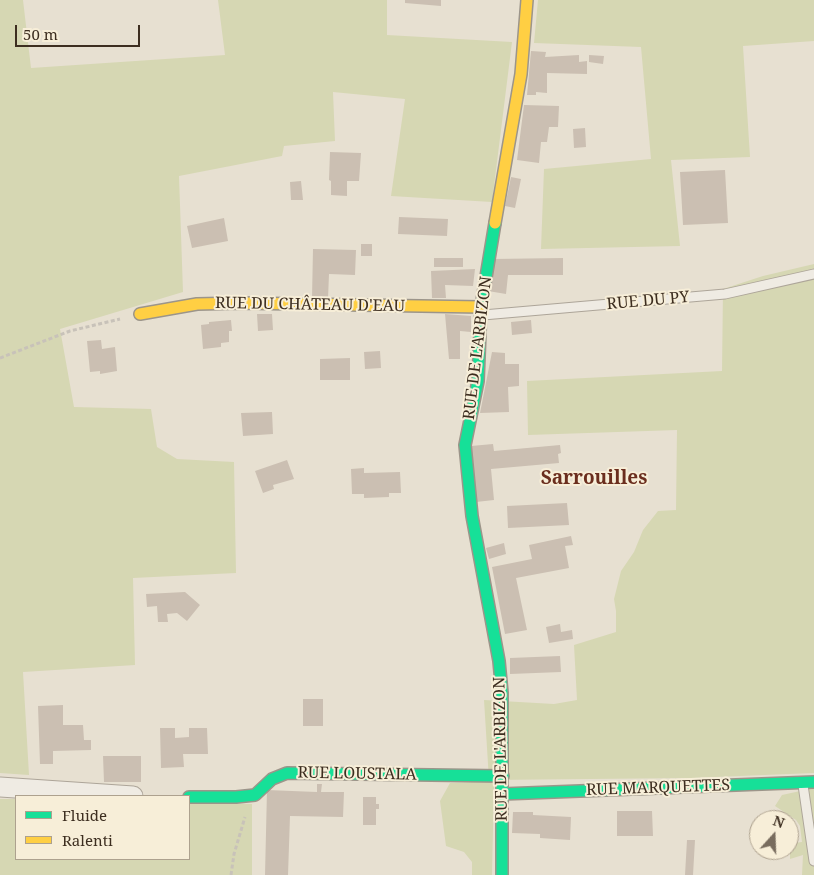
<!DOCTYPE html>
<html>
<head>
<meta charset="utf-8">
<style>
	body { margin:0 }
	#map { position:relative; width:814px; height:875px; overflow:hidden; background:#e7e0d1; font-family:"Noto Serif",serif }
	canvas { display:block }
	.legend { position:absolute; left:15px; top:795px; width:175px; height:65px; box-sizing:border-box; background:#f7eed8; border:1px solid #ada18e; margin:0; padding:6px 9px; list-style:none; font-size:15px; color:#3d2e20 }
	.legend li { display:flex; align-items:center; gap:10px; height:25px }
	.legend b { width:25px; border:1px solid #ada18e }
	.north { position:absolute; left:749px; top:810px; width:50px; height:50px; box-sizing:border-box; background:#f7eed8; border:1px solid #ada18e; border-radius:50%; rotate:20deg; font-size:14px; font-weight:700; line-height:20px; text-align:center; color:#3d2e20 }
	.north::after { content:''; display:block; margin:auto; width:18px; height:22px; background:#786c5e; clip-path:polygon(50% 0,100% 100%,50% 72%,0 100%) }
	.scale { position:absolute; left:15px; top:25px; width:125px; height:22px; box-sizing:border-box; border:2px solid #3d2e20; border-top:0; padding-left:6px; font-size:15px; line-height:18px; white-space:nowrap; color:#3d2e20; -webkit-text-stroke:4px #f7eed8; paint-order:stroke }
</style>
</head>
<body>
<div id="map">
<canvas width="814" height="875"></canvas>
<ul class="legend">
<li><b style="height:6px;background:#16e098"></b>Fluide</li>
<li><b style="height:6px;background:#ffcf43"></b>Ralenti</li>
</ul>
<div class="north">N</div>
<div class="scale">50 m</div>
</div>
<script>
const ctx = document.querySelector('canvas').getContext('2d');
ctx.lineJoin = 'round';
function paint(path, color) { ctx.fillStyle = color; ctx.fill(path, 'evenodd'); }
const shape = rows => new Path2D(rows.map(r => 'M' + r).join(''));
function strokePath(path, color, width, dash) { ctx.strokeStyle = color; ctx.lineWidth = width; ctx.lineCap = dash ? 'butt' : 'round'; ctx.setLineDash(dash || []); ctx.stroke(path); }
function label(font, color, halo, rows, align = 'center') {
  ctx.font = font + ' "Noto Serif",serif'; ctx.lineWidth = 4; ctx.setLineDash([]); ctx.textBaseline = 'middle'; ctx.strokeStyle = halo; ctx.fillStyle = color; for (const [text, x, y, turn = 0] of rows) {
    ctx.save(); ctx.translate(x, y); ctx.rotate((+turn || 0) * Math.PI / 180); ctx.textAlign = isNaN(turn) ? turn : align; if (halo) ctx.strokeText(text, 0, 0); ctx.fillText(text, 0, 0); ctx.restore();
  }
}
const green = shape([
	[0,0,23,0,31,68,225,55,218,0,387,0,387,35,512,42,492,202,391,196,405,99,333,92,335,141,284,146,282,156,179,176,183,292,60,329,74,407,151,409,157,447,177,459,234,462,236,573,133,578,135,665,23,672,29,775,0,773],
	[538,0,814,0,814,41,743,46,750,157,671,160,680,246,541,249,544,169,651,159,641,47,534,43],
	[814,264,814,773,691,778,489,780,484,700,554,704,577,700,574,645,616,632,616,611,614,599,621,571,634,552,643,530,658,511,676,510,677,430,528,435,527,381,722,371,723,289,763,276],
	[494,781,492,875,472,875,472,862,464,852,446,846,440,801,450,783],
	[814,788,814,875,802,875,803,855,790,859,790,849,794,843,802,842,800,826,796,820,775,806,782,795],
	[0,799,16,799,16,859,189,859,189,803,252,804,252,875,0,875]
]);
const building = shape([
	[405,0,441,0,441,6,405,3],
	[531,51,546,52,545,57,579,55,579,62,587,61,587,74,547,73,547,93,536,92,536,95,527,95],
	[589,55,604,56,603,64,589,62],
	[524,105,559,106,558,127,549,127,547,142,541,142,539,163,517,160],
	[585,128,586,147,574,148,573,129],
	[330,152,361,153,359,181,347,181,347,196,331,195,331,181,329,180],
	[725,170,728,223,683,225,680,172],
	[511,177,521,179,515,208,505,206],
	[301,181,303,200,291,200,290,182],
	[399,217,448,219,447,236,398,234],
	[224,218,228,241,192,248,187,226],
	[361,244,372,244,372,256,361,256],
	[313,249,356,250,355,275,329,274,328,299,312,298],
	[434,258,463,258,463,267,434,267],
	[563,258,563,275,508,275,506,294,488,291,493,259],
	[475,269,473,286,445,285,446,298,432,298,431,271],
	[257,314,272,314,273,330,258,331],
	[445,314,471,316,471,332,460,331,460,359,449,359],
	[231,320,232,331,229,331,229,342,221,343,221,347,203,349,201,325,209,324,209,322],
	[531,320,532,333,512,335,511,322],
	[101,340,102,349,115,347,117,371,100,374,100,371,90,372,87,341],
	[380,351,381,368,365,369,364,352],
	[492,352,505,353,505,364,519,364,519,386,508,387,509,412,480,413],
	[350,358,350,380,320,380,320,359],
	[272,412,273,434,243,436,241,413],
	[493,444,494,451,560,445,561,453,558,454,559,463,491,469,494,500,476,502,471,446],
	[287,460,294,479,273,485,274,489,263,493,255,471],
	[364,468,364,473,400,472,401,493,389,493,389,497,364,498,364,494,352,494,351,469],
	[567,503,569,525,508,528,507,506],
	[571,536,573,545,565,546,569,568,516,578,527,630,505,634,492,567,532,559,529,545],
	[504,543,506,554,489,559,486,548],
	[185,592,200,605,187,621,177,613,167,614,168,622,158,622,157,606,147,607,146,594],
	[560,624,561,632,572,630,573,639,549,643,546,627],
	[560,656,561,672,510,674,510,658],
	[303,699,323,699,323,726,303,726],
	[63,705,63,725,83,725,84,740,91,740,91,750,53,751,53,764,40,764,38,706],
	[160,728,175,728,175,738,189,737,189,728,207,728,208,754,183,754,184,767,161,768],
	[103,756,141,756,141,782,104,782],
	[317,784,322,784,321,792,344,792,343,817,290,816,288,875,265,875,267,790,317,792],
	[363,797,376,797,376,804,379,804,379,809,376,809,376,825,363,825],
	[617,811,652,811,653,836,617,836],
	[513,812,533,812,533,815,571,817,570,840,540,838,540,834,512,833],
	[687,840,695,840,693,875,685,875]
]);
const path = shape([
	[0,358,70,331,120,319],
	[231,875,234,854,245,817]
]);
const lane = shape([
	[483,315,725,294,814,274],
	[803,785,814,861]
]);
const street = shape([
	[0,787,133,796]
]);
const fast = shape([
	[495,223,481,307,478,381,465,445,472,516,499,661,502,693,502,875],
	[502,794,814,782],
	[189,797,236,797,255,795,272,779,287,773,503,776]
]);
const slow = shape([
	[495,223,521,74,527,0],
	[140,314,197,304,241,303,481,307]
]);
const streetNames = [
	["RUE DU PY",648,301,-5],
	["RUE DU CHÂTEAU D'EAU",310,305,1],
	["RUE DE L'ARBIZON",478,348,-83],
	["RUE DE L'ARBIZON",501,749,-91],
	["RUE LOUSTALA",357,774,1],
	["RUE MARQUETTES",658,788,-2]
];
const quarterNames = [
	["Sarrouilles",594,479]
];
paint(green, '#d6d7b3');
paint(building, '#cbbfb2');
strokePath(lane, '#ada599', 11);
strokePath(street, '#ada599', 21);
strokePath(fast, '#9c958a', 14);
strokePath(slow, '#9c958a', 14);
strokePath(path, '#c8c2b9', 3, [4, 2.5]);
strokePath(lane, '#efebe3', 9);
strokePath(street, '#efebe3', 19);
strokePath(fast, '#16e098', 11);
strokePath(slow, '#ffcf43', 11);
label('16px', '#3d2e20', '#f7eed8', streetNames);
label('bold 19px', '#6b2e1e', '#f7eed8', quarterNames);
</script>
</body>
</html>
